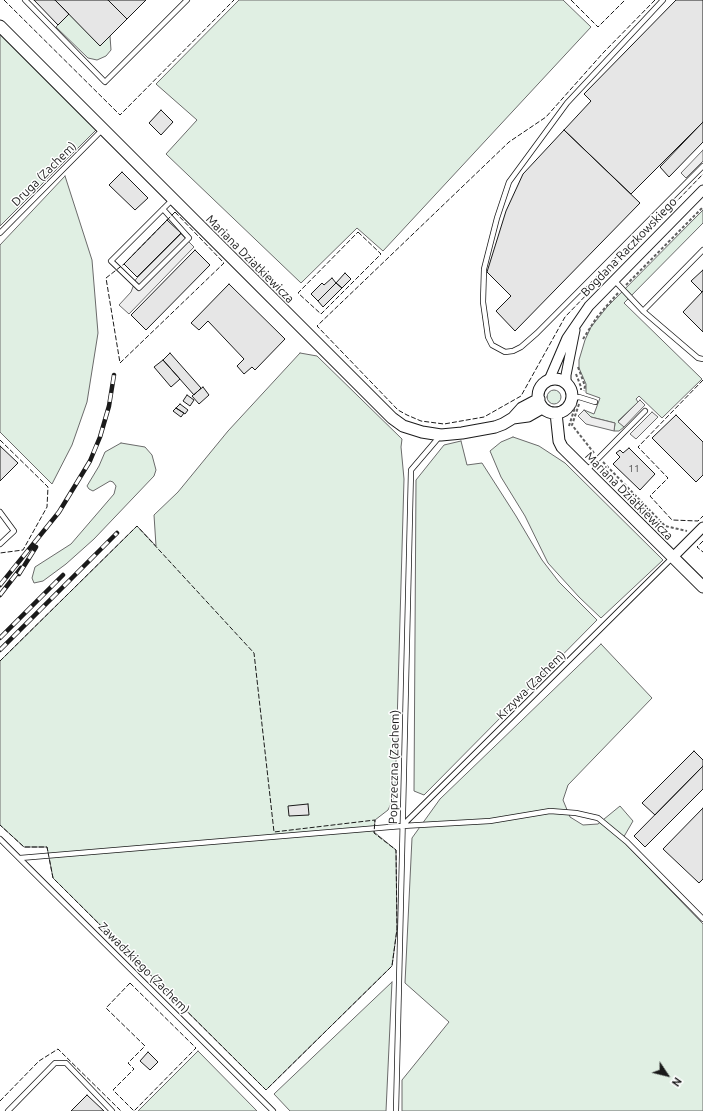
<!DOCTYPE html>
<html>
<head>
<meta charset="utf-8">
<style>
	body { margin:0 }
	#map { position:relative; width:703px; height:1111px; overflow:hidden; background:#fff; font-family:Ubuntu,sans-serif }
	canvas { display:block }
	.north { position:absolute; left:647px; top:1055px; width:40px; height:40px; -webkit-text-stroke:3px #fff; paint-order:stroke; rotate:125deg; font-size:11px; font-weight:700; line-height:16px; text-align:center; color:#1a1a1a }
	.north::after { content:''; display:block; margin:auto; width:14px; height:18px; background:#1a1a1a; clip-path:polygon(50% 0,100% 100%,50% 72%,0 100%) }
</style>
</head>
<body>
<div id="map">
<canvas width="703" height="1111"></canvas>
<div class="north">N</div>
</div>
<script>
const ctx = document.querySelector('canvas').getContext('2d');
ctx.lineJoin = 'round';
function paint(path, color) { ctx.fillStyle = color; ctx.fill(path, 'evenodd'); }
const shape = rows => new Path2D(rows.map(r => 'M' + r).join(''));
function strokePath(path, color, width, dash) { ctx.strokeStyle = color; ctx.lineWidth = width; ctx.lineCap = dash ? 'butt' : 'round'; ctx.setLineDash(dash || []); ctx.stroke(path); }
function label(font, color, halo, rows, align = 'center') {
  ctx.font = font + ' Ubuntu,sans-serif'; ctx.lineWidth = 3; ctx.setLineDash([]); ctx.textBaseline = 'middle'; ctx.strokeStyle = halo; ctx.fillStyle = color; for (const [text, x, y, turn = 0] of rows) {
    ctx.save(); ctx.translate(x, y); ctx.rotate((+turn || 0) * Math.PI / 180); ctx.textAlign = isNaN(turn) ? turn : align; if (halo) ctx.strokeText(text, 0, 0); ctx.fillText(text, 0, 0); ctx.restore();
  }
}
const green = shape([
	[239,0,563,0,591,27,383,251,357,228,301,283,166,154,197,120,156,84,239,0],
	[69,14,110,36,111,50,106,56,97,60,88,58,56,27,69,14],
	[0,34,96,130,0,226,0,34],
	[65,176,92,260,98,333,87,402,72,445,52,484,0,432,0,245,65,176],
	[703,210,703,223,624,303,702,379,662,418,639,396,636,399,638,402,618,421,624,427,619,431,614,431,615,423,591,417,584,410,594,414,600,398,586,393,586,384,579,368,579,360,585,340,591,327,607,307,703,210],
	[300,353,317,356,402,439,401,447,404,479,395,795,388,810,375,820,374,832,396,850,397,929,392,966,266,1090,53,878,47,847,24,847,0,825,0,661,137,526,156,546,154,515,178,492,228,431,300,353],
	'547 397a7 7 0 1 1 14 0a7 7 0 1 1-14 0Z',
	[513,437,539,446,565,463,663,560,601,618,579,597,548,563,525,516,501,477,490,451,501,442,513,437],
	[461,441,467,465,482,463,516,516,542,560,559,582,597,620,424,795,414,791,416,480,444,445,461,441],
	[121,443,145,447,152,455,156,470,154,476,94,539,66,564,43,581,34,583,32,578,35,567,71,544,114,494,116,486,113,482,110,481,93,491,89,489,87,486,99,466,105,452,121,443],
	[601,644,652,698,568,785,563,800,570,817,583,825,598,824,620,806,633,821,622,840,703,924,703,1111,402,1111,402,1080,449,1022,405,983,412,838,440,799,601,644],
	[392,982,386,1111,290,1111,274,1094,392,982],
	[198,1051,257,1111,138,1111,198,1051]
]);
const parking = shape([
	[703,150,703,161,686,178,681,173,703,150],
	[181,234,194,247,129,314,119,305,131,292,136,279,181,234],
	[640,400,645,405,624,427,618,422,640,400],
	[584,410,591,417,615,423,614,431,586,424,578,416,584,410],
	[652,412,658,417,636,439,630,434,652,412]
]);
const building = shape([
	[34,0,55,0,69,14,58,25,34,0],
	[55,0,108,0,127,19,100,46,55,0],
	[108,0,146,0,127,19,108,0],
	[676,0,703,0,703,122,631,194,564,130,591,101,584,94,676,0],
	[161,110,173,122,161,135,149,123,161,110],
	[703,122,703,142,669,177,660,167,703,122],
	[564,130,640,203,515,331,496,311,511,296,487,272,506,211,523,174,564,130],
	[122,172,148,198,135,210,109,185,122,172],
	[167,220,181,233,137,277,124,264,167,220],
	[195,250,210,265,146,330,131,315,195,250],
	[703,270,703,291,702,292,691,281,703,270],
	[345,273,351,279,342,288,336,283,345,273],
	[332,278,336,283,318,301,311,294,322,283,324,285,332,278],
	[336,283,342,288,323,307,318,301,336,283],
	[229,284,285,339,255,370,252,367,244,374,237,366,244,359,208,321,199,330,191,323,229,284],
	[703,291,703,332,683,312,703,291],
	[170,353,201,388,194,395,163,360,170,353],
	[163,360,180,379,171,387,154,367,163,360],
	[203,387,209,395,199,404,192,396,203,387],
	[187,395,194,400,190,406,183,401,187,395],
	[180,404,188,410,185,414,176,408,180,404],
	[176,408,184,413,181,417,173,411,176,408],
	[676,415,703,442,703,475,696,482,652,438,676,415],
	[0,446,18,463,0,481,0,446],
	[629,448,655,474,640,490,613,464,620,457,616,453,620,450,623,453,629,448],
	[694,751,703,760,703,766,655,815,642,803,694,751],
	[703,766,703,789,645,847,634,836,703,766],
	[308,804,309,815,289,816,288,806,308,804],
	[703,808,703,879,699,883,663,849,703,808],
	[148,1052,158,1062,150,1070,140,1061,148,1052],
	[87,1095,104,1111,71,1111,87,1095]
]);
const path = shape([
	[626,285,703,207],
	[583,339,597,317,618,293],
	[578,367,585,386,584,391],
	[576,374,581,387,581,390],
	[579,404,572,425,594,453],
	[569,426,576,404],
	[603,462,665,526,687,531]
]);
const service = shape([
	[25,0,105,82,187,0],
	[663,0,567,103,509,182,497,218,484,269,483,302,488,337,492,345,505,352,513,351,521,347,537,333,703,166],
	[163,209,189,238,139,288,111,261,172,200],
	[0,233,102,130],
	[614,280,643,311,698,358,703,359],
	[643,311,703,250],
	[571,398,579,397,595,402],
	[586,471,645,411],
	[0,512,14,531,0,544],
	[402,826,673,557],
	[0,839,273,1111],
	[20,858,402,826,490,821,550,811,576,813,598,818,627,842,703,919],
	[8,1111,55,1063,66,1063,112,1111],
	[396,1111,411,470,440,436]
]);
const minor = shape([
	[549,380,567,338,589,306,703,190],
	[566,384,566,375,575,330],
	[673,557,703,527]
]);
const tertiary = shape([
	[0,26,392,418,403,426,422,432,441,435,462,433,495,427,503,424,513,418,522,408,539,399],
	'538 396a17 17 0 1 1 34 0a17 17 0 1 1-34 0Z',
	[556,413,559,441,562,447,703,587],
	[513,418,528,416,542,408]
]);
const rail = shape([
	[19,574,36,547],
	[0,585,59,512,90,461,100,437,109,406,114,375],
	[0,595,21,568],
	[0,638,63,575],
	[0,650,117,533]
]);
const fence = shape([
	[4,0,120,115,234,0],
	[571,0,598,27,625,0],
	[655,0,603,53,546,117,509,142,317,326,398,410,407,415,421,421,444,424,484,417,521,396,565,317,703,174],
	[175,212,224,263,120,363,106,278,124,264,175,212],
	[358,232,381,254,321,314,298,293,358,232],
	[703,380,638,447,668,478,650,496,672,520,698,521,703,516],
	[0,440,48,487,47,507,23,550,0,553],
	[703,541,697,547,703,552],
	[0,661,137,526,254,653,274,832,375,820,374,833,396,850,397,929,392,966,266,1090,53,878,47,847,24,847,0,825],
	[130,983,196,1048,134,1111,113,1090,134,1069,128,1063,145,1046,106,1008,130,983],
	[0,1101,39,1061,58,1049,121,1111]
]);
const numberNames = [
	["11",634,469]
];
const streetNames = [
	["Druga (Zachem)",44,174,-45],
	["Bogdana Raczkowskiego",629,247,-46],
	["Mariana Dziatkiewicza",250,259,45],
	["Mariana Dziatkiewicza",629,496,45],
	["Krzywa (Zachem)",531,685,-45],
	["Poprzeczna (Zachem)",394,767,-89],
	["Zawadzkiego (Zachem)",144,968,45]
];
paint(green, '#e0efe3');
strokePath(green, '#6a6a6a', 1);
paint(parking, '#ededed');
strokePath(parking, '#6a6a6a', 1);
paint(building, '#e6e6e6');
strokePath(building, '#1a1a1a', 1);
strokePath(service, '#1a1a1a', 6);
strokePath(minor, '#1a1a1a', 11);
strokePath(tertiary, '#1a1a1a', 13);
strokePath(path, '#5f5f5f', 2, [3, 2]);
strokePath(service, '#fff', 4.5);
strokePath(minor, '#fff', 9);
strokePath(tertiary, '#fff', 11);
strokePath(rail, '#1a1a1a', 4.5);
strokePath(rail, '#fff', 3, [9]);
strokePath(fence, '#1a1a1a', 1, [5, 2]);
label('10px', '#4d4d4d', null, numberNames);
label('12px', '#1a1a1a', '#fff', streetNames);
</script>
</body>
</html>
